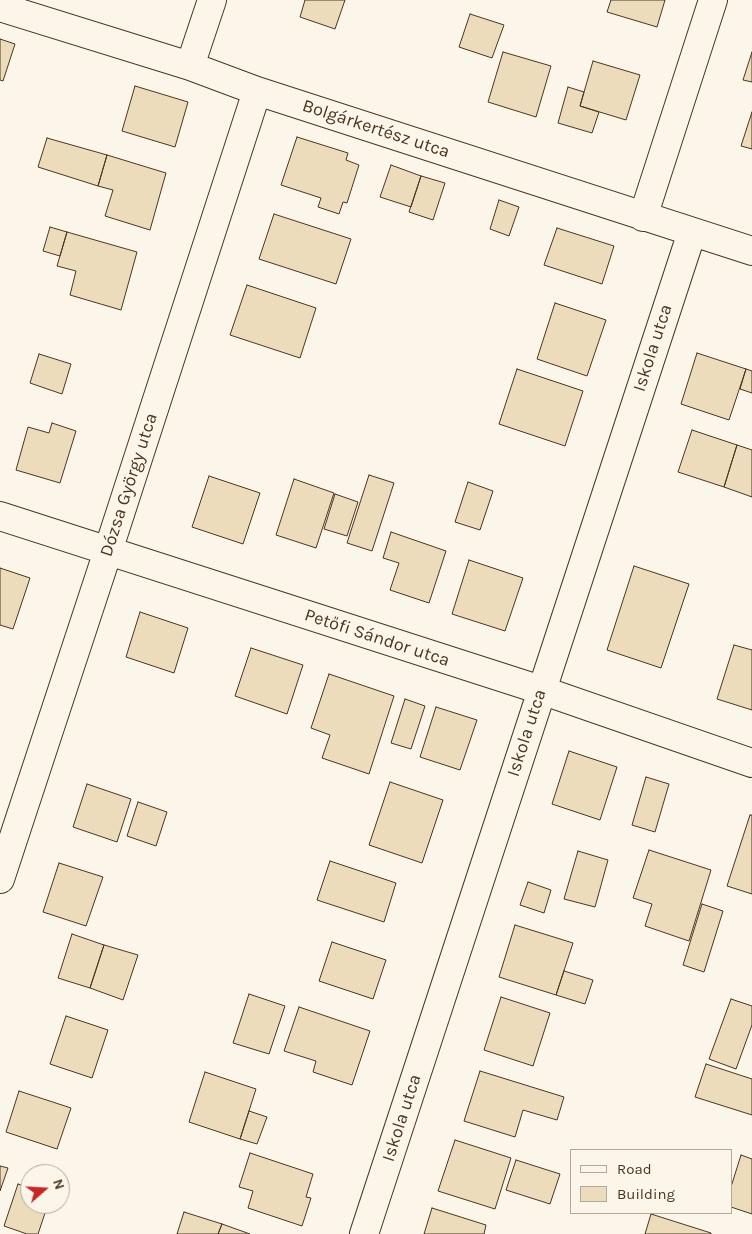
<!DOCTYPE html>
<html>
<head>
<meta charset="utf-8">
<style>
	body { margin:0 }
	#map { position:relative; width:752px; height:1234px; overflow:hidden; background:#fbf6e9; font-family:Karla,sans-serif }
	canvas { display:block }
	.legend { position:absolute; left:570px; top:1149px; width:162px; height:65px; box-sizing:border-box; background:#fbf6e9; border:1px solid #b4a999; margin:0; padding:6px 9px; list-style:none; font-size:15px; color:#4a3520 }
	.legend li { display:flex; align-items:center; gap:10px; height:25px }
	.legend b { width:25px; border:1px solid #b4a999 }
	.north { position:absolute; left:20px; top:1164px; width:50px; height:50px; box-sizing:border-box; background:#fbf6e9; border:1px solid #b4a999; border-radius:50%; rotate:71deg; font-size:14px; font-weight:700; line-height:20px; text-align:center; color:#4a3520 }
	.north::after { content:''; display:block; margin:auto; width:18px; height:22px; background:#c62828; clip-path:polygon(50% 0,100% 100%,50% 72%,0 100%) }
</style>
</head>
<body>
<div id="map">
<canvas width="752" height="1234"></canvas>
<ul class="legend">
<li><b style="height:6px;background:#fbf6e9"></b>Road</li>
<li><b style="height:14px;background:#ecdcbc"></b>Building</li>
</ul>
<div class="north">N</div>
</div>
<script>
const ctx = document.querySelector('canvas').getContext('2d');
ctx.lineJoin = 'round';
function paint(path, color) { ctx.fillStyle = color; ctx.fill(path, 'evenodd'); }
const shape = rows => new Path2D(rows.map(r => 'M' + r).join(''));
function strokePath(path, color, width, dash) { ctx.strokeStyle = color; ctx.lineWidth = width; ctx.lineCap = dash ? 'butt' : 'round'; ctx.setLineDash(dash || []); ctx.stroke(path); }
function label(font, color, halo, rows, align = 'center') {
  ctx.font = font + ' Karla,sans-serif'; ctx.lineWidth = 4; ctx.setLineDash([]); ctx.textBaseline = 'middle'; ctx.strokeStyle = halo; ctx.fillStyle = color; for (const [text, x, y, turn = 0] of rows) {
    ctx.save(); ctx.translate(x, y); ctx.rotate((+turn || 0) * Math.PI / 180); ctx.textAlign = isNaN(turn) ? turn : align; if (halo) ctx.strokeText(text, 0, 0); ctx.fillText(text, 0, 0); ctx.restore();
  }
}
const building = shape([
	[305,0,345,0,335,29,300,17,305,0],
	[611,0,665,0,657,27,607,12,611,0],
	[470,14,504,25,492,58,459,47,470,14],
	[0,39,15,44,3,81,0,80,0,39],
	[503,52,551,66,536,117,488,102,503,52],
	[752,52,752,82,743,80,752,52],
	[593,61,640,75,626,120,580,106,593,61],
	[135,86,188,102,175,147,122,131,135,86],
	[568,87,584,92,580,106,599,112,592,133,558,123,568,87],
	[752,112,752,149,741,146,752,112],
	[297,137,348,153,346,160,359,165,347,203,343,202,339,214,318,207,321,198,281,185,297,137],
	[47,138,107,155,98,186,38,167,47,138],
	[107,155,166,173,150,230,105,216,113,190,98,186,107,155],
	[391,165,421,176,411,207,380,197,391,165],
	[421,176,445,183,433,220,409,212,421,176],
	[499,200,519,207,509,236,490,229,499,200],
	[274,214,351,239,336,284,259,259,274,214],
	[50,227,67,232,60,256,43,251,50,227],
	[557,228,614,246,602,284,544,265,557,228],
	[67,232,137,252,121,310,70,295,76,271,57,266,67,232],
	[247,285,316,308,300,358,230,335,247,285],
	[555,303,606,320,587,376,537,359,555,303],
	[697,353,746,369,729,420,681,404,697,353],
	[39,354,71,364,62,394,30,383,39,354],
	[517,369,583,391,565,446,499,424,517,369],
	[746,369,752,371,752,393,740,389,746,369],
	[52,423,76,431,60,483,16,470,28,427,49,433,52,423],
	[692,430,737,445,724,487,678,472,692,430],
	[737,445,752,450,752,497,724,487,737,445],
	[369,475,394,483,372,551,347,543,369,475],
	[209,476,260,493,243,544,192,527,209,476],
	[294,479,334,493,316,548,276,535,294,479],
	[468,482,493,491,480,530,455,522,468,482],
	[335,494,358,502,347,536,324,529,335,494],
	[391,532,446,551,429,603,390,590,399,563,383,558,391,532],
	[469,560,523,578,505,631,452,614,469,560],
	[634,566,689,584,661,668,607,650,634,566],
	[0,568,30,578,13,629,0,625,0,568],
	[140,612,188,628,174,673,126,657,140,612],
	[734,645,752,650,752,710,717,699,734,645],
	[251,648,303,665,287,714,235,696,251,648],
	[329,674,394,696,369,774,322,758,330,735,311,728,329,674],
	[405,699,425,706,411,749,391,743,405,699],
	[436,707,477,720,460,770,420,757,436,707],
	[569,751,617,767,600,820,552,804,569,751],
	[646,777,669,784,655,832,632,825,646,777],
	[390,782,443,800,422,863,369,845,390,782],
	[87,784,131,799,117,842,73,827,87,784],
	[138,802,167,812,156,846,127,836,138,802],
	[750,815,752,815,752,894,727,886,750,815],
	[649,850,711,870,689,941,645,926,652,904,633,898,649,850],
	[578,851,608,860,595,907,564,899,578,851],
	[330,861,396,883,384,922,317,900,330,861],
	[59,863,103,877,86,926,43,912,59,863],
	[528,882,551,890,544,913,520,905,528,882],
	[702,904,723,911,704,972,683,965,702,904],
	[515,925,573,943,556,995,499,977,515,925],
	[72,934,104,945,90,988,58,978,72,934],
	[332,942,386,960,373,999,319,981,332,942],
	[104,945,138,955,123,1000,90,988,104,945],
	[564,971,593,980,585,1004,556,995,564,971],
	[249,994,285,1006,269,1054,233,1043,249,994],
	[501,997,550,1013,533,1066,484,1050,501,997],
	[731,999,752,1006,752,1025,736,1069,709,1059,731,999],
	[299,1007,370,1031,352,1085,313,1072,316,1061,284,1051,299,1007],
	[66,1016,108,1030,92,1078,50,1064,66,1016],
	[706,1064,752,1079,752,1115,695,1097,706,1064],
	[480,1071,564,1097,557,1120,523,1110,515,1137,464,1121,480,1071],
	[205,1072,256,1089,240,1139,189,1122,205,1072],
	[19,1091,71,1108,57,1149,6,1132,19,1091],
	[249,1111,267,1117,257,1144,240,1139,249,1111],
	[455,1140,511,1158,495,1209,438,1191,455,1140],
	[250,1153,313,1174,306,1197,311,1198,302,1226,248,1208,253,1191,239,1187,250,1153],
	[741,1155,752,1159,752,1214,731,1207,731,1187,741,1155],
	[516,1160,560,1174,550,1204,506,1190,516,1160],
	[0,1166,8,1168,0,1191,0,1166],
	[18,1184,30,1188,30,1204,48,1204,38,1234,27,1234,4,1226,18,1184],
	[432,1208,486,1225,484,1234,424,1234,432,1208],
	[184,1212,222,1224,218,1234,177,1234,184,1212],
	[651,1214,711,1233,711,1234,645,1234,651,1214],
	[222,1224,250,1234,218,1234,222,1224]
]);
const street = shape([
	[0,7,190,66,257,91,752,251],
	[190,66,212,0],
	[643,217,713,0],
	[0,516,541,690,752,763],
	[0,879,108,551,257,91],
	[364,1234,692,232]
]);
const streetNames = [
	["Bolgárkertész utca",376,129,18],
	["Iskola utca",653,348,-72],
	["Dózsa György utca",129,485,-72],
	["Petőfi Sándor utca",377,638,18],
	["Iskola utca",527,733,-72],
	["Iskola utca",402,1118,-72]
];
paint(building, '#ecdcbc');
strokePath(building, '#4a3520', 1);
strokePath(street, '#4a3520', 30);
strokePath(street, '#fbf6e9', 28);
label('18px', '#4a3520', '#fbf6e9', streetNames);
</script>
</body>
</html>
